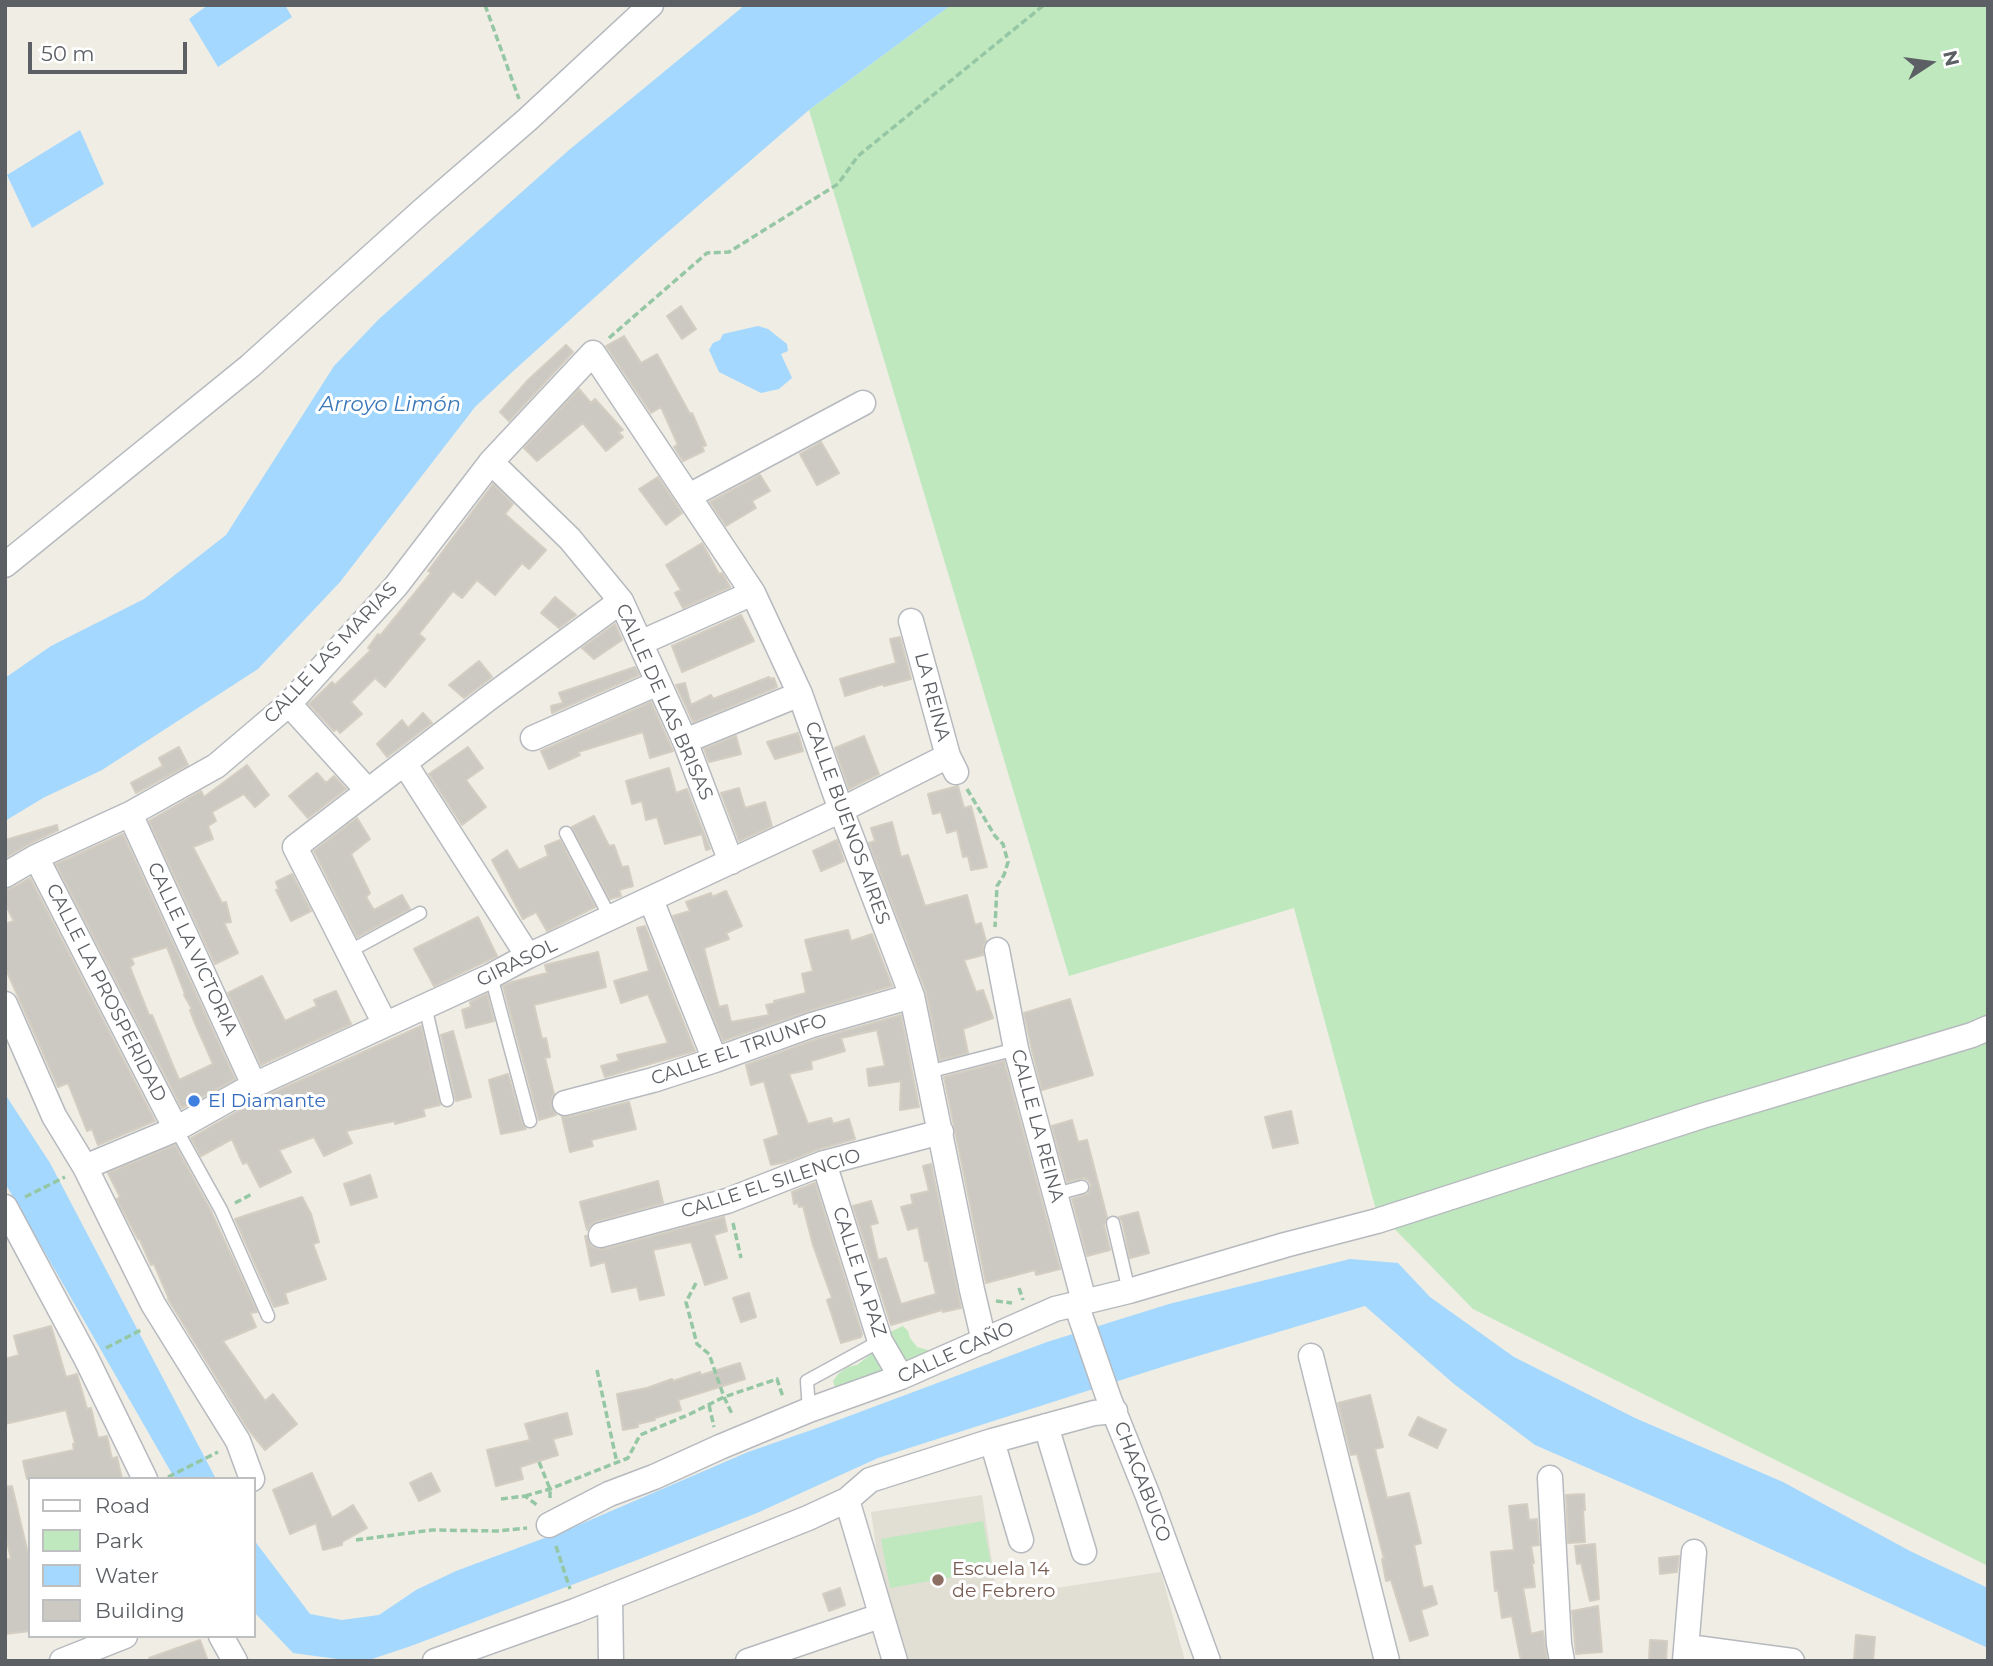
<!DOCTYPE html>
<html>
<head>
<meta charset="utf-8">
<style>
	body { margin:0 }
	#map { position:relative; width:1993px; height:1666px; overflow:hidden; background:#efede4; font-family:Montserrat,sans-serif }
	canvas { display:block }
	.frame { position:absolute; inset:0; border:7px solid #5c6065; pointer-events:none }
	.legend { position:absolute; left:28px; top:1477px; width:228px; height:161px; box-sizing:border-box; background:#fff; border:2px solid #bebfc1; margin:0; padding:9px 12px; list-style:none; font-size:21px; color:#5c6065 }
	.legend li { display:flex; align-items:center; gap:14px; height:35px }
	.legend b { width:35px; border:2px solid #bebfc1 }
	.north { position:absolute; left:1895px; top:28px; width:70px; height:70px; -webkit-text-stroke:5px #fff; paint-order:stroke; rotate:77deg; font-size:19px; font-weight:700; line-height:28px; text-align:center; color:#5c6065 }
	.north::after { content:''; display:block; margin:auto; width:24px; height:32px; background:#5c6065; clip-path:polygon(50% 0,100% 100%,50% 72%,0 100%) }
	.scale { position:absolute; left:28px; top:42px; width:159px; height:32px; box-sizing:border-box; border:4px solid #5c6065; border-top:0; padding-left:9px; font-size:21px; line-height:24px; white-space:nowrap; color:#5c6065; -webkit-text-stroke:5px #fff; paint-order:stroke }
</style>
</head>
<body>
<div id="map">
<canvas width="1993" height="1666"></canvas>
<div class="frame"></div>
<ul class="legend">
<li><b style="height:9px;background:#fff"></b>Road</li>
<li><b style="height:19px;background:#bfe8bf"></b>Park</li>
<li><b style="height:19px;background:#a4d8ff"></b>Water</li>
<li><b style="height:19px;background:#ccc9c3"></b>Building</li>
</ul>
<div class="north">N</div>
<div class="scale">50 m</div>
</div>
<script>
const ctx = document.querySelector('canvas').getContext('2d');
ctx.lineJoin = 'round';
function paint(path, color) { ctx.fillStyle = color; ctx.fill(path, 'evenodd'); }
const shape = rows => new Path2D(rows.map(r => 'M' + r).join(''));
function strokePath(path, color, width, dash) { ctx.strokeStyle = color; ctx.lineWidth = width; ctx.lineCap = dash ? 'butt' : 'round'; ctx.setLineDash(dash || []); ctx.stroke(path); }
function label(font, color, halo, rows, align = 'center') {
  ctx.font = font + ' Montserrat,sans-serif'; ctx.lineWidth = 6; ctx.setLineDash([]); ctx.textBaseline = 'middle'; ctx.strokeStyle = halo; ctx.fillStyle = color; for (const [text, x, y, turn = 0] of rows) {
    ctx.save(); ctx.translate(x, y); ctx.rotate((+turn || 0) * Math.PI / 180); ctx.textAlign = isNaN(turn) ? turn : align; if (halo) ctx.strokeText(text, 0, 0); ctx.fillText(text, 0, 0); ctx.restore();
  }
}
const education = shape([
	[982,1495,997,1597,1161,1572,1185,1661,904,1661,882,1587,871,1512]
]);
const green = shape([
	[951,5,1988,5,1988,1566,1473,1309,1376,1210,1294,908,1069,976,809,110],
	[903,1326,908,1331,910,1338,917,1347,928,1350,930,1356,921,1358,914,1357,906,1369,883,1331,890,1332],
	[875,1351,888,1374,844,1389,835,1387,833,1381,839,1373,848,1367,857,1365],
	[983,1521,992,1570,890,1588,881,1539]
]);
const water = shape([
	[208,5,285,5,292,17,218,67,189,19],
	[745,5,951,5,809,110,654,244,510,374,475,407,340,582,258,669,102,770,43,798,5,821,5,678,51,646,144,599,226,535,334,366,379,319,569,150],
	[80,130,104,184,32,228,7,175],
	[758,326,768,329,787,344,788,351,781,354,792,378,779,389,761,393,719,372,709,350,713,343,720,340,723,334],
	[5,1094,50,1163,216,1479,175,1479,5,1183],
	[1350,1259,1398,1263,1430,1297,1514,1357,1635,1418,1783,1482,1910,1551,1988,1588,1988,1648,1696,1515,1535,1445,1454,1384,1365,1306,1168,1365,878,1458,757,1513,632,1562,411,1646,366,1661,352,1661,293,1653,254,1612,254,1540,310,1614,342,1620,379,1615,416,1590,456,1571,574,1527,748,1452,817,1428,1047,1342,1169,1304]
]);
const building = shape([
	[681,306,696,329,682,339,667,316,681,306],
	[624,336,641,363,657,354,690,414,692,413,706,445,702,447,704,451,683,461,674,447,678,445,661,407,651,413,606,346,624,336],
	[566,345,573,352,509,421,500,412,528,380,566,345],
	[579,389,591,403,595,399,623,430,618,432,623,437,606,451,583,423,537,461,524,448,579,389],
	[821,442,839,473,817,485,800,454,821,442],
	[760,475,770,491,752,501,756,508,726,526,710,502,760,475],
	[658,477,682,513,666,525,639,489,658,477],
	[493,484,513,504,505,514,546,550,529,569,522,563,495,595,477,580,462,598,453,591,419,634,425,639,385,687,375,678,351,702,362,714,340,733,337,729,334,731,309,704,332,682,335,685,371,650,368,648,378,634,380,636,431,573,428,571,493,484],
	[702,543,719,574,722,573,730,587,683,608,675,593,681,590,666,565,702,543],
	[555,597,576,615,559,628,541,613,555,597],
	[741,615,754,641,682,672,672,646,741,615],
	[615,624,622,640,594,659,582,648,615,624],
	[900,637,911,679,884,686,883,684,845,696,840,679,896,663,890,639,900,637],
	[479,661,492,677,464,698,449,685,479,661],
	[635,667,639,675,552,713,551,706,563,703,559,693,635,667],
	[769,677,770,679,774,678,777,687,693,722,676,685,685,683,691,705,711,695,713,699,769,677],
	[651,702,673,751,650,758,643,732,578,752,580,755,549,769,541,751,651,702],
	[423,713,432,723,387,757,377,744,402,720,408,728,423,713],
	[798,733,803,751,775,759,767,742,798,733],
	[736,736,741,754,709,762,704,749,736,736],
	[864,736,879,774,849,789,835,748,864,736],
	[179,747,188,765,136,793,131,783,163,766,159,758,179,747],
	[468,747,483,768,466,780,486,807,462,825,429,774,468,747],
	[247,765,269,795,255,807,244,794,212,812,216,821,208,826,213,839,193,847,222,903,226,902,231,922,224,923,238,953,215,964,149,821,201,791,204,797,247,765],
	[669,768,676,793,687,789,710,849,706,850,702,834,665,844,657,817,646,820,642,801,632,804,626,781,669,768],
	[317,773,326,783,334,776,346,789,308,818,289,796,317,773],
	[958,786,964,808,971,806,987,867,971,870,968,856,963,857,957,830,947,833,941,812,933,814,928,794,958,786],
	[739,788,745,808,765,802,772,826,739,841,721,793,739,788],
	[594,816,609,846,614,845,622,867,628,866,633,886,619,890,621,896,610,899,572,827,594,816],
	[357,818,370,839,351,854,370,893,366,897,374,910,402,895,410,909,357,937,314,851,357,818],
	[892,822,901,857,908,855,925,906,967,895,975,925,981,923,986,941,983,946,983,955,964,960,976,992,983,990,993,1018,963,1029,968,1053,940,1060,926,991,869,843,875,841,871,828,892,822],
	[57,825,58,830,29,844,5,858,5,840,57,825],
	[123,834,235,1079,182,1108,56,864,123,834],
	[167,947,185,994,184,995,192,1009,190,1010,194,1021,213,1064,179,1080,152,1015,149,1015,130,967,134,964,131,958,167,947],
	[560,840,595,907,547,931,536,912,523,919,492,860,507,850,519,870,548,856,545,846,560,840],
	[837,840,844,861,821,871,813,851,837,840],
	[292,874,311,911,291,921,276,890,279,889,276,882,292,874],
	[30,878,155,1121,98,1145,92,1129,87,1131,68,1083,58,1087,5,967,5,924,14,921,5,904,5,890,12,888,30,878],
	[726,891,742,926,726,933,729,939,704,948,719,1007,727,1005,731,1022,769,1015,766,1005,775,1003,774,1001,806,993,802,974,813,971,805,940,848,930,851,941,872,934,892,986,808,1011,723,1041,673,916,690,911,686,902,711,893,712,897,726,891],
	[478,917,497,956,434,986,414,949,478,917],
	[645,926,695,1051,605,1077,601,1066,619,1061,617,1055,668,1043,648,994,621,1003,614,981,649,971,637,928,645,926],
	[598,952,606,987,534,1005,542,1039,546,1038,550,1057,545,1058,554,1094,551,1100,551,1106,556,1115,539,1120,503,986,512,982,547,973,545,965,598,952],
	[262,976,285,1021,317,1006,314,1000,336,991,351,1024,261,1065,228,993,262,976],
	[487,994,494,1021,466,1028,462,1010,471,1007,470,1002,487,994],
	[1070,999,1093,1075,1042,1090,1031,1046,1024,1013,1070,999],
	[901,1015,919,1107,900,1110,901,1081,869,1086,867,1069,885,1066,877,1030,841,1038,845,1051,811,1061,812,1069,789,1074,808,1124,831,1118,833,1124,849,1119,855,1139,819,1149,786,1162,771,1165,764,1140,779,1135,764,1081,751,1085,746,1065,817,1039,901,1015],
	[421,1026,440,1105,423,1109,425,1116,395,1124,395,1121,346,1131,352,1143,324,1156,314,1137,279,1150,291,1172,260,1187,247,1162,243,1164,232,1139,201,1156,191,1138,261,1098,421,1026],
	[453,1031,471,1097,456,1101,441,1035,453,1031],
	[1004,1061,1060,1269,1036,1275,1035,1270,986,1283,944,1077,1004,1061],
	[508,1074,522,1123,526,1129,501,1134,489,1080,508,1074],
	[629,1102,636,1129,591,1140,593,1146,570,1152,562,1117,569,1117,629,1102],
	[1291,1111,1298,1143,1273,1148,1265,1117,1291,1111],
	[1072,1120,1078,1142,1087,1140,1107,1217,1104,1225,1110,1250,1087,1256,1072,1199,1088,1194,1091,1185,1088,1180,1084,1178,1067,1182,1052,1126,1072,1120],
	[175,1145,210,1209,257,1312,250,1313,256,1327,223,1341,265,1401,273,1394,297,1424,265,1450,248,1429,168,1299,169,1299,154,1264,151,1265,140,1240,138,1239,117,1199,120,1197,108,1173,175,1145],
	[931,1164,961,1308,943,1312,942,1310,891,1325,853,1206,871,1201,878,1223,870,1225,878,1260,886,1258,901,1304,936,1294,928,1261,925,1261,918,1227,908,1230,901,1207,913,1204,911,1195,929,1191,923,1166,931,1164],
	[370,1175,377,1197,351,1205,344,1184,370,1175],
	[658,1181,663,1203,597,1221,591,1224,587,1230,580,1202,658,1181],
	[815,1183,862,1334,861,1337,841,1343,827,1300,832,1298,813,1245,803,1206,799,1207,798,1203,794,1204,792,1192,815,1183],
	[302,1197,311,1214,319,1242,313,1244,326,1279,285,1293,288,1303,274,1307,235,1219,302,1197],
	[1138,1212,1149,1253,1130,1258,1122,1221,1119,1217,1138,1212],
	[724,1217,727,1231,714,1235,727,1278,705,1285,691,1242,653,1250,664,1295,640,1300,637,1287,612,1292,605,1262,591,1266,585,1236,587,1236,591,1246,598,1249,605,1249,724,1217],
	[749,1293,756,1317,741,1322,733,1298,749,1293],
	[51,1326,66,1377,77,1374,87,1409,91,1408,98,1438,107,1436,112,1459,117,1457,122,1479,27,1479,23,1461,74,1450,73,1444,75,1443,66,1410,5,1424,5,1359,19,1355,14,1336,51,1326],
	[740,1363,745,1379,678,1400,681,1410,655,1418,655,1420,638,1424,638,1427,623,1430,617,1394,647,1388,672,1379,673,1381,700,1372,701,1375,740,1363],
	[1370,1395,1383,1447,1375,1449,1387,1498,1409,1493,1421,1543,1414,1545,1423,1588,1432,1586,1437,1604,1421,1610,1428,1635,1410,1641,1391,1580,1386,1581,1382,1559,1384,1559,1365,1484,1357,1454,1351,1455,1338,1403,1370,1395],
	[567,1413,572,1434,553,1439,558,1455,520,1467,523,1479,496,1486,487,1450,530,1440,525,1424,567,1413],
	[1418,1417,1446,1430,1437,1448,1409,1435,1418,1417],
	[312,1473,332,1518,353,1505,367,1528,342,1542,342,1545,323,1550,316,1523,290,1534,284,1518,273,1490,312,1473],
	[431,1473,440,1491,419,1501,410,1483,431,1473],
	[12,1486,30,1562,30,1631,5,1634,5,1559,11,1559,5,1533,5,1487,12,1486],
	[1584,1494,1585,1510,1583,1510,1585,1542,1568,1543,1566,1495,1584,1494],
	[1527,1504,1529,1520,1537,1519,1539,1545,1531,1546,1534,1563,1532,1563,1535,1587,1523,1588,1531,1634,1543,1631,1547,1661,1521,1661,1512,1616,1502,1618,1498,1590,1495,1591,1491,1552,1514,1550,1509,1506,1527,1504],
	[1595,1544,1599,1599,1590,1601,1581,1563,1577,1564,1575,1546,1595,1544],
	[1679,1556,1677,1572,1660,1574,1659,1558,1679,1556],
	[840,1588,845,1605,829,1611,823,1594,840,1588],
	[1598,1606,1602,1652,1576,1654,1572,1611,1598,1606],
	[1856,1635,1875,1637,1873,1661,1854,1660,1856,1635],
	[200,1640,208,1661,150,1661,149,1658,200,1640],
	[1650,1640,1667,1641,1666,1661,1649,1661,1650,1640]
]);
const path = shape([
	[485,5,519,99],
	[609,338,707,253,729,252,838,184,858,156,1044,5],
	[967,789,995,836,1003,844,1008,862,1004,875,997,886,995,927],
	[25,1197,65,1177],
	[235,1203,252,1194],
	[733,1223,741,1258],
	[696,1283,686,1302,697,1344,709,1354,724,1397,733,1416],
	[1019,1288,1023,1300],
	[996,1301,1012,1303],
	[106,1348,143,1329],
	[597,1370,617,1463],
	[709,1405,714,1427],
	[539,1462,550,1489,550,1498],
	[168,1477,218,1452],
	[525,1496,550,1489,628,1458,640,1435,690,1414,724,1397,777,1379,783,1397],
	[501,1499,525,1496,537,1505],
	[356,1540,432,1530,497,1531,527,1528],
	[556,1546,570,1589]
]);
const lane = shape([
	[566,833,611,919],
	[348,952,420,913],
	[491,976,530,1121],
	[425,1006,447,1100],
	[928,1072,1016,1049],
	[176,1129,221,1210,268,1316],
	[1056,1194,1082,1187],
	[1113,1223,1129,1291],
	[809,1410,807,1381,880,1341]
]);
const street = shape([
	[491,462,570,539,621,601,685,741,731,862],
	[689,496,863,403],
	[5,565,250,366,423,210,527,120,651,5],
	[911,621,948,756,956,772],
	[640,643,753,593],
	[289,704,368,791],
	[533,738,658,683],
	[685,741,800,694],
	[405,764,528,956],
	[130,814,254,1085],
	[36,857,176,1129],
	[5,875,36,857,130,814,216,766,289,704,396,586,491,462,593,353,753,593,800,694,841,810,912,996,972,1290,984,1341],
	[651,900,715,1060],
	[997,950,1016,1049,1084,1301],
	[5,1004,54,1116,85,1167,153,1304,238,1441,252,1479],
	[385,1024,295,847,489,698,621,601],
	[565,1103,653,1080,715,1060,812,1025,912,996],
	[824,1163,880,1341,901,1377],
	[85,1167,176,1129,254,1085,491,976,528,956,841,810,948,756],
	[5,1207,86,1358,145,1479],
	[601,1235,727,1201,824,1163,941,1132],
	[1076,1304,1109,1399,1148,1496,1208,1661],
	[1311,1356,1387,1661],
	[1046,1426,1084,1552],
	[992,1441,1021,1540],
	[1550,1478,1559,1644,1562,1661],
	[847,1500,895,1661],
	[549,1525,609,1494,654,1477,720,1447,809,1410,901,1377,1055,1309,1129,1291,1285,1245,1377,1221,1702,1116,1972,1035,1988,1028],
	[610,1597,611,1661],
	[221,1636,235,1661],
	[1688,1647,1792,1661],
	[62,1661,125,1636],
	[435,1661,575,1611,808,1518,847,1500,870,1480,992,1441,1094,1413,1115,1411],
	[748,1661,880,1616],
	[1685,1661,1694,1552]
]);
const markers = [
	[194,1101,7,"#3f7fe0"],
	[938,1580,7,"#8d6e63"]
];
const streetNames = [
	["CALLE LAS MARIAS",331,653,-47],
	["LA REINA",932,697,75],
	["CALLE DE LAS BRISAS",664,702,66],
	["CALLE BUENOS AIRES",847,823,70],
	["CALLE LA VICTORIA",192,949,65],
	["GIRASOL",517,963,-26],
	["CALLE LA PROSPERIDAD",106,993,63],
	["CALLE EL TRIUNFO",739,1050,-19],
	["CALLE LA REINA",1037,1126,75],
	["CALLE EL SILENCIO",771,1184,-18],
	["CALLE LA PAZ",859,1272,72],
	["CALLE CAÑO",956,1353,-24],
	["CHACABUCO",1142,1482,69]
];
const shopNames = [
	["El Diamante",208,1101]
];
const educationNames = [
	["Escuela 14",952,1569],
	["de Febrero",952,1591]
];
const waterNames = [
	["Arroyo Limón",390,405]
];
paint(education, '#e1dfd4');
paint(green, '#bfe8bf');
paint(water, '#a4d8ff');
paint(building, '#ccc9c3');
strokePath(building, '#d4cec2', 2);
strokePath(lane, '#b6babf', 15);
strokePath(street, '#b6babf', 27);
strokePath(path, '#96c7a4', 3.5, [7, 3.5]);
strokePath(lane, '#fff', 12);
strokePath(street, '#fff', 24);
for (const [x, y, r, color] of markers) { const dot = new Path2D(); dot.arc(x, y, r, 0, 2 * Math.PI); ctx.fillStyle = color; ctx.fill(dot); strokePath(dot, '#fff', 2.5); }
label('19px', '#5c6065', '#fff', streetNames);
label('19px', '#366cbe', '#fff', shopNames, 'left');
label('19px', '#785e54', '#fff', educationNames, 'left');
label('italic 21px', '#3a78b8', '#fff', waterNames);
</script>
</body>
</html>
